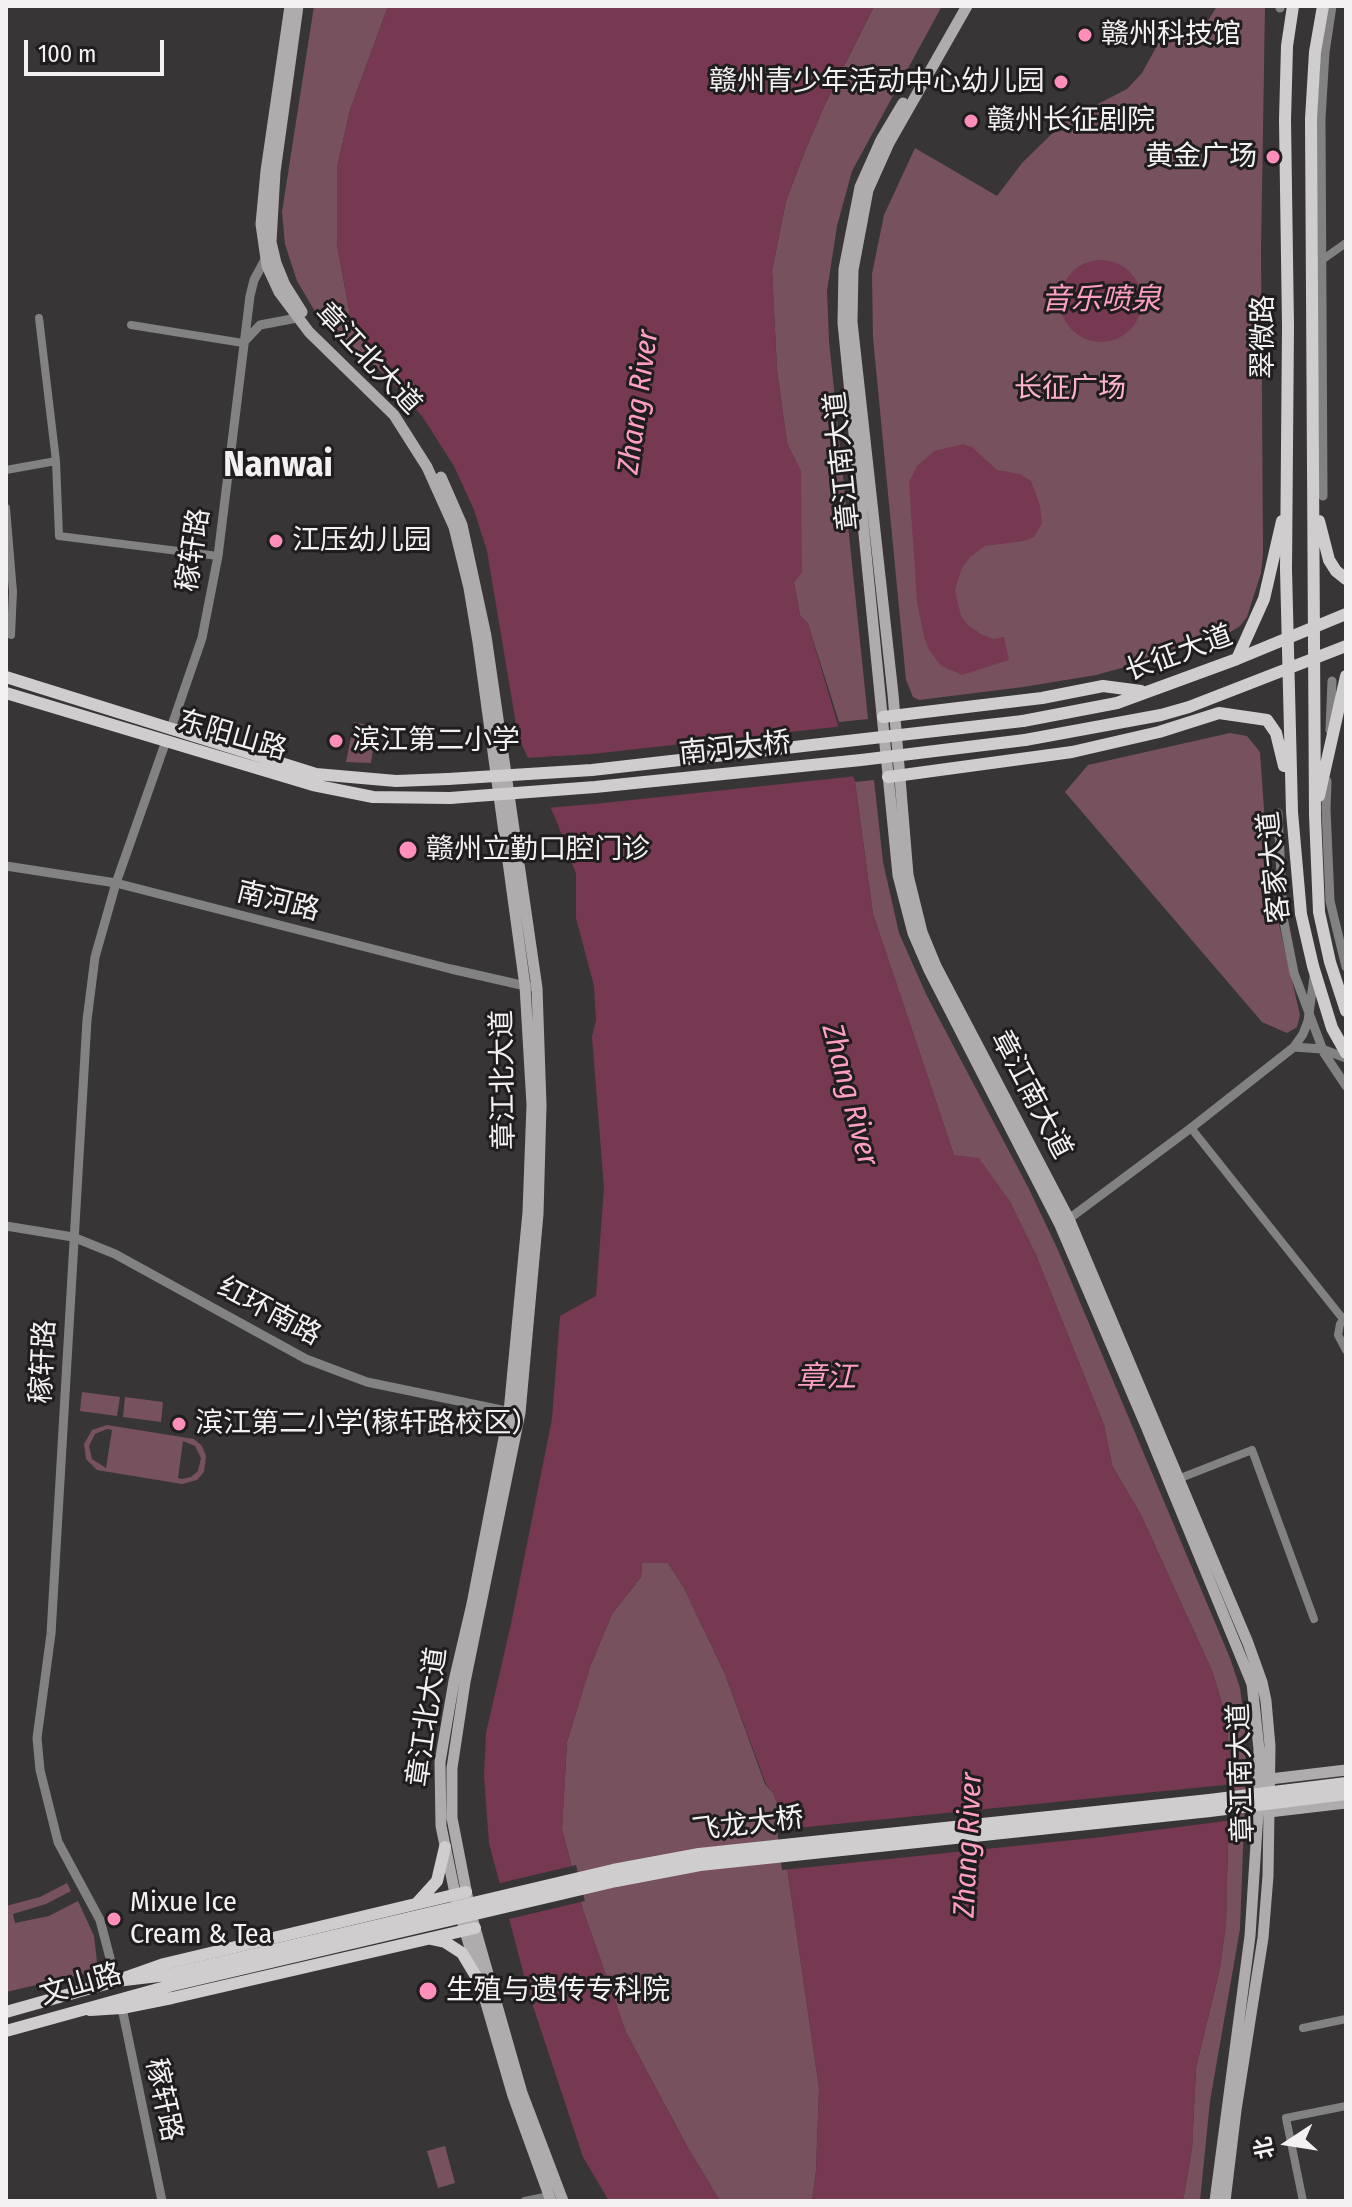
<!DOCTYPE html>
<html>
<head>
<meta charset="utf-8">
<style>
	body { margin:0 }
	#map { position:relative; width:1352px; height:2207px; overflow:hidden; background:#383536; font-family:"Fira Sans Condensed","Noto Sans SC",sans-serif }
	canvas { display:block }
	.frame { position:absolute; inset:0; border:8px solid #f3f1f2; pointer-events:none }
	.north { position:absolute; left:1248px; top:2103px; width:80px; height:80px; -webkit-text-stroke:6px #1f1d1e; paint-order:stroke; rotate:258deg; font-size:22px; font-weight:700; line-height:32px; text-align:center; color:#f3f1f2 }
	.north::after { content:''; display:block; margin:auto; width:28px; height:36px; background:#f3f1f2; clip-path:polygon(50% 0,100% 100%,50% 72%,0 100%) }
	.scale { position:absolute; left:24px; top:40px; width:140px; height:36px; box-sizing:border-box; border:4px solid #f3f1f2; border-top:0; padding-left:10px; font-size:24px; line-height:28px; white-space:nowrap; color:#f3f1f2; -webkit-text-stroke:6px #1f1d1e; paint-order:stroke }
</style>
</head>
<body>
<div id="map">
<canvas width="1352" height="2207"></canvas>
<div class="frame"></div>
<div class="north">北</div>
<div class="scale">100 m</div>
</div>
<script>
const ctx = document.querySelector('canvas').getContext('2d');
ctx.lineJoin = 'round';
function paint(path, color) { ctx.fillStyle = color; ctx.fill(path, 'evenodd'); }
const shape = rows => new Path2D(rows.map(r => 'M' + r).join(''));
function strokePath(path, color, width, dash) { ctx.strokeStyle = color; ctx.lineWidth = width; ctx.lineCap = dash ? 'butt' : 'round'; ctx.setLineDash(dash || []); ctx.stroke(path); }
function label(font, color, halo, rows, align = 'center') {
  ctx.font = font + ' "Fira Sans Condensed","Noto Sans SC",sans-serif'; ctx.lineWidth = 6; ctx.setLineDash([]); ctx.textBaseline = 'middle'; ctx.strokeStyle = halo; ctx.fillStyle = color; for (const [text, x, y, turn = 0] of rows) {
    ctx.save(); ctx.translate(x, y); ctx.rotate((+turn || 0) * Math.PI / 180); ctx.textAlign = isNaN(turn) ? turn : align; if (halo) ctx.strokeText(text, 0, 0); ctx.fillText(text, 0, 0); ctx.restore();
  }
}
const green = shape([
	[314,6,388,6,350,110,337,168,337,245,351,320,386,376,316,313,297,281,285,244,282,212],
	[874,6,942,6,852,171,837,226,827,291,829,341,868,719,839,722,808,624,800,615,794,583,787,442,777,370,772,271,786,201,805,151,826,102],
	[1217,6,1265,6,1261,250,1263,554,1261,573,1247,617,1240,626,1229,633,1136,664,1096,675,1023,687,919,700,913,697,906,680,873,338,872,274,884,215,915,148,997,196,1022,163,1065,121,1127,89,1142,73,1164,33,1177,39,1203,29],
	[354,722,376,727,371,763,346,762],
	[1230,733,1247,736,1260,752,1269,881,1300,1015,1297,1027,1287,1033,1262,1022,1065,792,1088,765],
	[874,780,883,862,899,933,926,994,1029,1189,1058,1250,1230,1658,1240,1688,1245,1724,1246,1768,1240,1929,1210,2101,1200,2201,1183,2201,1192,2149,1196,2068,1220,1968,1226,1924,1230,1755,1225,1714,1213,1673,1142,1517,1112,1465,1104,1425,1036,1255,1009,1200,954,1155,873,914,855,782],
	[82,1392,120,1397,117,1416,80,1411],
	[125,1397,163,1402,161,1422,123,1417],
	[107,1425,194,1439,202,1446,206,1456,204,1472,197,1480,182,1484,97,1470,86,1459,84,1444,92,1430],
	[107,1429,112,1430,106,1468,92,1459,89,1446,95,1434],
	[183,1441,195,1446,201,1458,198,1471,191,1477,182,1479,178,1478],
	[642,1563,668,1563,684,1588,725,1674,765,1784,773,1793,778,1805,819,2088,816,2171,812,2201,720,2201,687,2146,626,2032,583,1910,562,1829,567,1742,590,1667,612,1614,641,1577],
	[67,1883,71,1891,46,1904,13,1914,15,1923,49,1916,78,1901,94,1936,97,1962,94,1968,84,1974,6,1992,6,1906,40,1897],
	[445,2146,455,2183,438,2188,427,2151]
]);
const water = shape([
	[388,6,874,6,826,102,805,151,786,201,772,271,777,370,787,442,801,471,802,572,794,583,800,615,808,624,855,782,873,914,954,1155,979,1158,1009,1200,1036,1255,1104,1425,1112,1465,1142,1517,1213,1673,1225,1714,1230,1755,1226,1924,1220,1968,1196,2068,1192,2149,1183,2201,812,2201,816,2171,819,2088,778,1805,773,1793,766,1784,725,1674,684,1588,668,1563,642,1563,641,1577,612,1614,590,1667,567,1742,562,1829,583,1910,626,2032,687,2146,720,2201,609,2201,583,2157,529,1994,494,1862,489,1843,484,1776,486,1733,511,1624,552,1419,560,1316,596,1296,604,1188,592,1037,596,1020,594,986,576,918,576,874,557,822,518,736,487,551,474,510,454,466,422,416,386,376,351,320,337,245,337,168,350,110],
	'1060 301a41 41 0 1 1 82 0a41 41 0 1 1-82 0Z',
	[963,444,972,447,997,470,1020,474,1031,481,1040,505,1042,523,1034,537,1024,541,985,546,970,557,962,568,955,590,961,616,968,625,981,634,993,639,1004,637,1009,660,962,675,941,666,929,650,924,637,917,602,909,482,917,466,934,451]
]);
const pier = shape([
	[844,726,857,776,594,804,546,808,524,758,592,754],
	[1234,1784,1233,1820,1102,1837,782,1870,777,1830],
	[576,1865,585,1901,505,1920,496,1884]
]);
const minor = shape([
	[1319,262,1346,243],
	[39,318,56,461,59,536,218,556],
	[131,325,243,343],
	[6,470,56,461],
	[6,508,13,592,11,635],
	[1191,1128,1343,1319],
	[1345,1317,1340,1324,1338,1335,1346,1350],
	[1178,1479,1252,1450,1314,1619],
	[1303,2028,1346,2019],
	[525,2201,549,2196],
	[1303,2201,1286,2118,1346,2106]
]);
const tertiary = shape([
	[1280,8,1280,6],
	[243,343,260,325,297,318],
	[1323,496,1321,119,1325,52,1332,6],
	[171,728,202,638,218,556,250,296,254,280,267,256],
	[1330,730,1332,681],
	[1327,781,1326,809,1330,901,1346,967],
	[1278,813,1283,917,1294,973,1324,1053,1346,1086],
	[6,866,116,883,451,969,530,987],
	[1294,1047,1322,1049,1346,1058],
	[1066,1221,1191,1128,1294,1047,1303,1034,1308,1021,1314,977],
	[6,1226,73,1237,115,1254,306,1359,367,1382,516,1413],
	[116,1981,100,1920,58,1842,40,1770,37,1738,51,1634,87,1020,95,957,116,883,166,741],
	[122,2008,162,2201]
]);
const secondary = shape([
	[290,6,266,171,261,224,267,266,279,292,309,332,394,415,427,467,454,527,469,588,478,642,525,986,532,1105,528,1212,509,1412,472,1604,454,1681,440,1762,441,1826,457,1903],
	[298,6,275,172,271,242,276,263,285,285,302,312],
	[967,6,889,143,868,190,853,270,852,322,893,694,908,875,922,932,936,966,1069,1219,1248,1643,1262,1682,1266,1701,1270,1746,1268,1876,1263,1938,1236,2110,1225,2201],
	[903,103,881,140,860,187,844,269,843,323,898,875,913,933,929,970,1060,1225,1146,1426,1252,1684,1259,1749,1258,1813,1250,1936,1215,2201],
	[441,477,462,525,486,636,537,988,541,1105,538,1214,520,1413,465,1682,452,1768,452,1818,468,1900],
	[1270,1779,1346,1770],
	[1269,1812,1346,1803],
	[473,1921,522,2093,563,2201],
	[463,1924,513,2096,551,2201]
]);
const primary = shape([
	[1293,6,1287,46,1285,120,1288,326,1286,569,1292,812,1301,914,1313,966,1332,1028,1346,1053],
	[1323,6,1315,52,1311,119,1315,815,1319,912,1330,962,1346,1011],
	[1319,521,1329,560,1336,571,1346,579],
	[1237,659,1264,599,1282,521],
	[6,677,316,774,396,781,448,779],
	[6,693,313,785,373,797,450,798],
	[883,717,1042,698,1103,686,1141,691],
	[1023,721,1117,703,1237,659,1346,614],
	[1025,740,1161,715,1189,707,1346,646],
	[888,777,1072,752,1159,732,1219,713,1267,720,1276,733,1284,766],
	[1319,796,1346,676],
	[417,1903,437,1881,445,1847],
	[431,1939,445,1942,462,1953,477,1978],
	[116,1981,164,1964,466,1892],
	[90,2010,122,2008,172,1998,475,1928],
	[6,2012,116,1981,167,1975],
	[6,2031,169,1986]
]);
const primaryBridge = shape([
	[448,779,592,770,1023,721],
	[450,798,595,787,861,760,1025,740],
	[167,1975,613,1870,699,1854,1209,1800,1346,1783],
	[169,1986,616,1881,700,1865,1210,1811,1346,1794]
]);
const markers = [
	[1085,35,8,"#ff8eba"],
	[1061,82,8,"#ff8eba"],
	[971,121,8,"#ff8eba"],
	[1273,157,8,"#ff8eba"],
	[276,541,8,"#ff8eba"],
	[336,741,8,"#ff8eba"],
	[408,850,10,"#ff8eba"],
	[179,1424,8,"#ff8eba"],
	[114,1919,8,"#ff8eba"],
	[428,1991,10,"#ff8eba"]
];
const poiNames = [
	["赣州科技馆",1101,35],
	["赣州青少年活动中心幼儿园",1045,82,"right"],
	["赣州长征剧院",987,121],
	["黄金广场",1257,157,"right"],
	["江压幼儿园",292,541],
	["滨江第二小学",352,741],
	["赣州立勤口腔门诊",426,850],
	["滨江第二小学(稼轩路校区）",195,1424],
	["Mixue Ice",130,1903],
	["Cream & Tea",130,1935],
	["生殖与遗传专科院",446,1991]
];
const streetNames = [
	["翠微路",1264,337,-90],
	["章江北大道",368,359,47],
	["章江南大道",843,461,-96],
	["稼轩路",194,550,-81],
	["长征大道",1179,654,-20],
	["东阳山路",232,736,16],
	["南河大桥",735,749,-6],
	["客家大道",1275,867,-96],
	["南河路",278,902,14],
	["章江北大道",504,1080,-91],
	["章江南大道",1031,1095,62],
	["红环南路",269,1312,28],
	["稼轩路",44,1362,-87],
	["章江北大道",428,1717,-82],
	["章江南大道",1242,1773,-92],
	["飞龙大桥",748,1825,-7],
	["文山路",81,1985,-16],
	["稼轩路",163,2100,78]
];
const parkNames = [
	["长征广场",1070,389]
];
const waterNames = [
	["音乐喷泉",1101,301],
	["Zhang River",639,402,-82],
	["Zhang River",849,1095,75],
	["章江",826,1379],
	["Zhang River",969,1845,-87]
];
const districtNames = [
	["Nanwai",278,466]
];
paint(green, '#78515f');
paint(water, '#773952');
paint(pier, '#383536');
strokePath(minor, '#838282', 8);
strokePath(tertiary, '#838282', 9);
strokePath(secondary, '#afacad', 11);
strokePath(primary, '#d0cdce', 12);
strokePath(primaryBridge, '#d0cdce', 12);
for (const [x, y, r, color] of markers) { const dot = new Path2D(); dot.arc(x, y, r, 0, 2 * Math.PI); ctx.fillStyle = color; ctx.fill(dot); strokePath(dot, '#1f1d1e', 3); }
label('28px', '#f3f1f2', '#1f1d1e', poiNames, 'left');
label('28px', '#f3f1f2', '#1f1d1e', streetNames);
label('28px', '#feb1cd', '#1f1d1e', parkNames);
label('italic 30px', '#fe9ec2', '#1f1d1e', waterNames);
label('bold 36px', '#f3f1f2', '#1f1d1e', districtNames);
</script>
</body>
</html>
